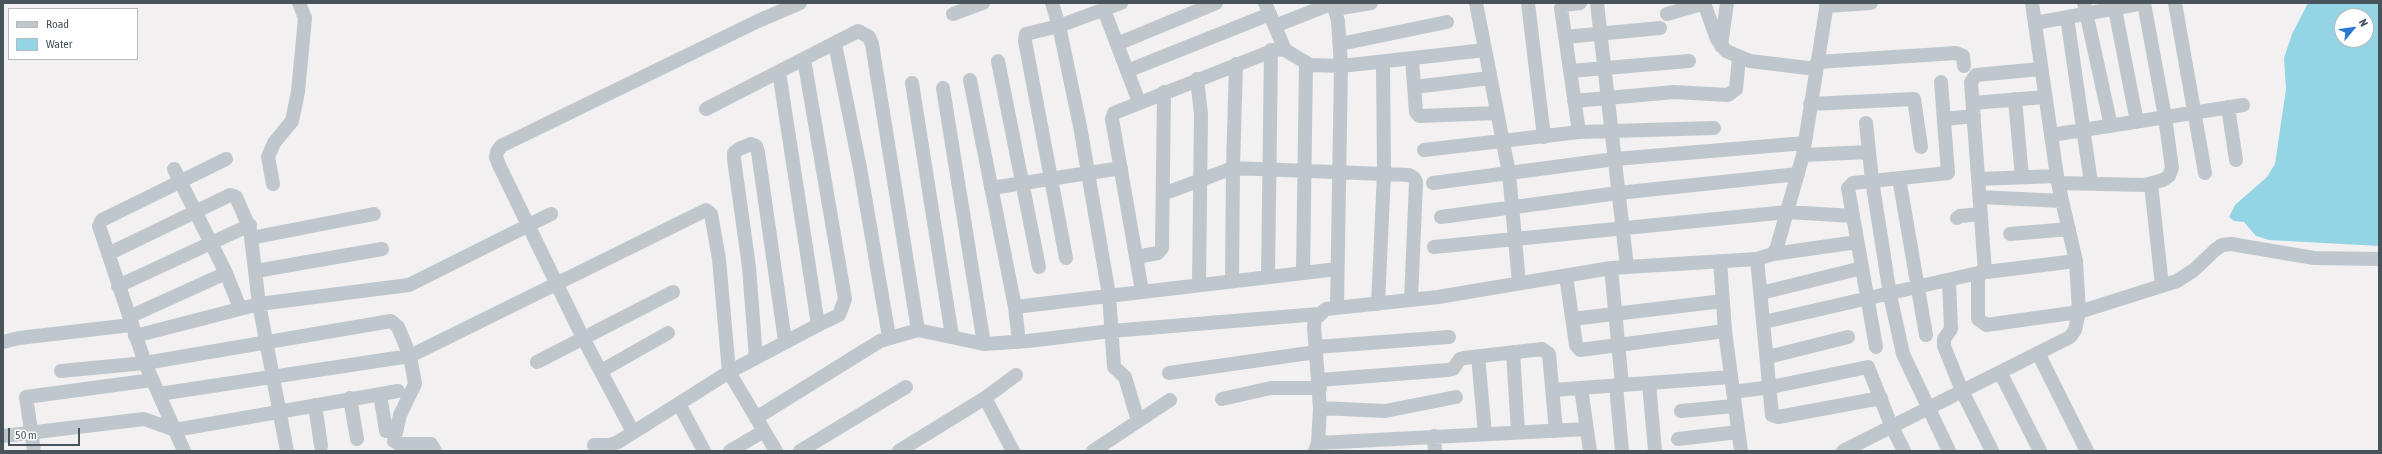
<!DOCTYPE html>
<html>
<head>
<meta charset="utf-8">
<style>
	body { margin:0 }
	#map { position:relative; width:2382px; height:454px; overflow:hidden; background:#f2f0f0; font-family:"Asap Condensed",sans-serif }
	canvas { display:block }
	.frame { position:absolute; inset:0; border:4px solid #49535c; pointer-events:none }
	.legend { position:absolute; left:8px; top:8px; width:130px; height:52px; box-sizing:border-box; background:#fff; border:1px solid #b6babe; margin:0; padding:5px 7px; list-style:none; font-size:12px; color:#49535c }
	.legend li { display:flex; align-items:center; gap:8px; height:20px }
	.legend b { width:20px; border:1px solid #b6babe }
	.north { position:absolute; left:2334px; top:8px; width:40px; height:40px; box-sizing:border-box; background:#fff; border:1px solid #b6babe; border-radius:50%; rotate:61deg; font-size:11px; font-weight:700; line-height:16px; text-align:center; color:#49535c }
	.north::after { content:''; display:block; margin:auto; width:14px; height:18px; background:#2976d3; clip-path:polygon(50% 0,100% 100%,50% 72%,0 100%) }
	.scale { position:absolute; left:8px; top:428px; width:72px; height:18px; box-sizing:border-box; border:2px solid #49535c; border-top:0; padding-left:5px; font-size:12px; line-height:14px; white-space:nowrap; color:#49535c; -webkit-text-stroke:3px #fff; paint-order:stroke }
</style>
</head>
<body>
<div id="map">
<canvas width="2382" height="454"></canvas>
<div class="frame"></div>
<ul class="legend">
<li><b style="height:5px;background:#bfc7cd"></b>Road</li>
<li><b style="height:11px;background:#93d5e5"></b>Water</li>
</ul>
<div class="north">N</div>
<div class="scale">50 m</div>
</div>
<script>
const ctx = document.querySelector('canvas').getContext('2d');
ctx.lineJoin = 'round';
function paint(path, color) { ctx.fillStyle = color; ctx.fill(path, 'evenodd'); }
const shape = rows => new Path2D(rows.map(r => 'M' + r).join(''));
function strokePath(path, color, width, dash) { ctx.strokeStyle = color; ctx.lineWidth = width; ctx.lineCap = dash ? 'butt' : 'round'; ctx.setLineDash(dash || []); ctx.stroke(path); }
const water = shape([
	[2308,3,2379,3,2379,246,2269,240,2256,236,2244,222,2234,221,2229,217,2235,205,2267,177,2275,164,2286,89,2284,58,2292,34],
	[2342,16,2366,16,2366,40,2342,40]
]);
const minor = shape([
	[1052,3,1059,26,1030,33,1026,34,1025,41,1066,258],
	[1121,3,1059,26,1080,126,1109,295,1114,367,1125,377,1138,421],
	[1265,3,1285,50],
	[1333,3,1338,21,1341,66,1337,307],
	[1476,3,1509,173,1519,283],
	[1528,3,1544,137],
	[1597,3,1627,267],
	[1704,3,1717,39,1726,51,1750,61,1816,69],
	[2084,3,2111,126],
	[2175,3,2205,173],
	[1826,6,1871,3],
	[1335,9,1371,3],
	[2115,9,2137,122],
	[1104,10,1139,102],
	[953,14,983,3],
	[1667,14,1705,3],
	[2067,17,2091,183],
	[2035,23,2144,3,2165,117,2172,168,2169,176,2163,180,2145,185,2058,183],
	[1275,26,1333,3],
	[1565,37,1660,28],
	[835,44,860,168,889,337],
	[1117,44,1216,3],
	[1340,44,1447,22],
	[1721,46,1727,3],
	[804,59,845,299,839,315,818,325],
	[1412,59,1416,112,1419,116,1497,113],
	[998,61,1039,267],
	[1817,62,1956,53,1963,56,1964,66],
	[1127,71,1270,14],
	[1570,71,1689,61],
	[1197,79,1201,114,1199,285],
	[970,80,1015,307,1337,269],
	[912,83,952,336],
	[1414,87,1490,78],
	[943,88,984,344],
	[2015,99,2022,177],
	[1574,101,1674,92,1728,95,1736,89,1739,58],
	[1973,103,2045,97],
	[1810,104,1914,99,1921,147],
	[2228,107,2236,160],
	[706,109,858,31,869,37,872,44,918,330],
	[1944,119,1974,116],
	[1866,123,1872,180,1890,295,1903,354,1949,451],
	[1579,132,1561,8,1564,5,1580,3],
	[2051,135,2243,105],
	[1424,150,1579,132,1714,128],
	[1803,155,1869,152],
	[174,169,226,273,240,308],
	[1899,178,1926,335],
	[1978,179,2057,176],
	[1433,183,1615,159,1805,143],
	[273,184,268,157,274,143,292,121,298,92,305,18,299,3],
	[2151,184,2162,286],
	[991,188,1121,168],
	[1163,194,1233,168,1409,175,1414,178,1416,182,1411,300],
	[1980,197,2062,201],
	[1441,217,1618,193,1798,174],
	[1957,218,1960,216,1981,214],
	[2010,234,2069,229],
	[251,238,374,214],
	[1434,247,1787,212,1853,216],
	[108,254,230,195,236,197,250,229,259,304,287,451],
	[1773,254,1857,242],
	[1136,257,1158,253,1162,248,1164,92],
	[1757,259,1772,415,1778,417,1881,398],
	[1720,261,1725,331,1741,451],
	[1611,268,1622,385],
	[256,271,382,249],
	[1985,272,1971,82,1976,75,2041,69],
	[1303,273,1306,63],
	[1978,273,1978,319,1986,325,2079,312,2177,281,2194,270,2215,250,2222,245,2231,244,2314,258,2379,259],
	[1566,276,1576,345,1580,350,1725,331],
	[1268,277,1271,50],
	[1232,281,1233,168,1236,64],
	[1949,281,1951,329,1944,339,1944,346,1962,391,1992,451],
	[118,286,250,225],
	[1142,291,1112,119,1114,113,1277,49,1285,50,1310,65,1341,66,1485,50],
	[1761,293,1862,268],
	[1378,304,1384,173,1383,62],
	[1015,307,1019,342],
	[129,317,226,273],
	[1572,319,1723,301],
	[1764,322,1978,273,2076,261],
	[135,336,259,304,409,285,551,214],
	[3,342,19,338,131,325],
	[1316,347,1449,337],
	[1876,347,1848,188,1853,183,1948,173,1941,82],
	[1513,352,1518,432],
	[2038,353,2087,451],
	[1478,356,1485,434],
	[1768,357,1848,337],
	[756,358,749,267,734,159,734,153,739,149,751,144,756,146,758,152,785,341],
	[537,362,673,292],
	[61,371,145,363,391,321,398,327,410,356,159,394],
	[601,371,668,333],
	[2000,372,2040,451],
	[1169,373,1316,352],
	[1319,380,1448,370,1453,369,1460,359,1464,358,1542,349,1549,354,1556,431],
	[1649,383,1655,451],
	[1616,386,1622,451],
	[1581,388,1590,451],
	[1553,390,1731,377],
	[1733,392,1771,387,1868,367,1891,425,1904,451],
	[380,394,386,431],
	[350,398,357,439],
	[985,398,1013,451],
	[1222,399,1271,388,1320,388],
	[679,404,704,451],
	[315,405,321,446],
	[1320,408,1385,411,1456,397],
	[1681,411,1734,406],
	[756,418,880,341,918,330,984,344,1028,341,1111,331,1319,314],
	[633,432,583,338,499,165,496,157,497,152,501,146,758,21,800,3],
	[3,436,144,419,175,430,398,391],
	[1434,436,1435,451],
	[1678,439,1738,432],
	[1318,443,1587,429],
	[594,445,610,445,618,442,729,372,818,325,779,72],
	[34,451,26,397,152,380],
	[184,451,145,363,99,226,102,220,226,159],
	[435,451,431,444,399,444,394,441,400,415,415,384,410,356,706,210,711,214,719,259,729,372,776,451],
	[730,451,764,431],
	[800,451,906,387],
	[899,451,985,398,1016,375],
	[1093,451,1170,400],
	[1315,451,1318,443,1320,408,1314,326,1315,319,1326,309,1438,297,1611,268,1757,259,1773,254,1777,247,1803,155,1827,3],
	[1843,451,2070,337,2075,330,2079,312,2076,261,2058,183,2032,3]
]);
paint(water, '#93d5e5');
strokePath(minor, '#bfc7cd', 14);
</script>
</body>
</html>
